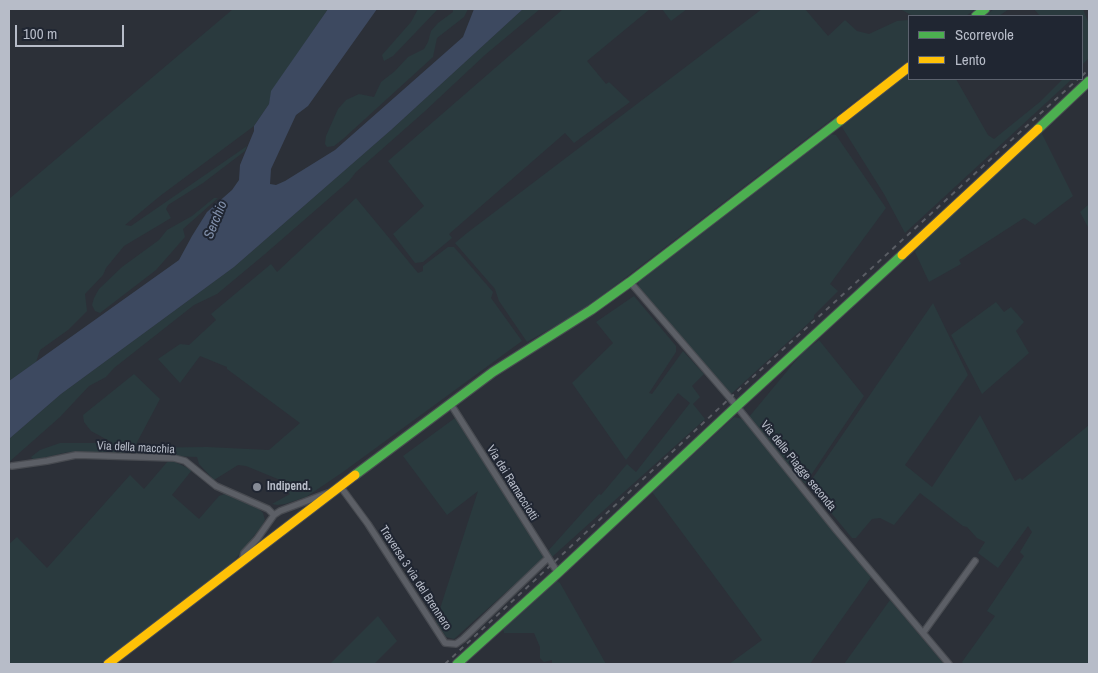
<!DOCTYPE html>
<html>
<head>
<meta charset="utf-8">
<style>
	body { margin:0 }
	#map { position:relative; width:1098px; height:673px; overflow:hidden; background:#2c3038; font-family:"Archivo Narrow",sans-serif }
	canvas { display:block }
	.frame { position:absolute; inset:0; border:10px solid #b7bcc8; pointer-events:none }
	.legend { position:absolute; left:908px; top:15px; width:175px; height:65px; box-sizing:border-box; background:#202632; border:1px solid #5c626e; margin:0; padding:6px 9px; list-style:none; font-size:15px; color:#b7bcc8 }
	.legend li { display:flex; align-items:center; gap:10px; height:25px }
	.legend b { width:25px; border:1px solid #5c626e }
	.scale { position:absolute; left:15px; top:25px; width:109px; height:22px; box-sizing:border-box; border:2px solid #b7bcc8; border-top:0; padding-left:6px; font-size:15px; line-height:18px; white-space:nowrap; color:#b7bcc8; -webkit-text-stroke:4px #202632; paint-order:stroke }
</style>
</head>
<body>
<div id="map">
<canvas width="1098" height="673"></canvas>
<div class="frame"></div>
<ul class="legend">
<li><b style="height:6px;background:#4caf50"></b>Scorrevole</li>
<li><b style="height:6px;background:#ffc107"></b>Lento</li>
</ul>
<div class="scale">100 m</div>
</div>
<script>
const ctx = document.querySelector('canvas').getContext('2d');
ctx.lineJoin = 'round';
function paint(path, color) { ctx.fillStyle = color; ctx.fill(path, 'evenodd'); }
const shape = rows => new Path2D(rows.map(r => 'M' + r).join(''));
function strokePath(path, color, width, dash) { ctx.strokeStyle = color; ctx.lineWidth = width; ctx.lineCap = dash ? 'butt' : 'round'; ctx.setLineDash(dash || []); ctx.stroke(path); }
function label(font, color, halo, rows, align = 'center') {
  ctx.font = font + ' "Archivo Narrow",sans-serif'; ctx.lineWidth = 4; ctx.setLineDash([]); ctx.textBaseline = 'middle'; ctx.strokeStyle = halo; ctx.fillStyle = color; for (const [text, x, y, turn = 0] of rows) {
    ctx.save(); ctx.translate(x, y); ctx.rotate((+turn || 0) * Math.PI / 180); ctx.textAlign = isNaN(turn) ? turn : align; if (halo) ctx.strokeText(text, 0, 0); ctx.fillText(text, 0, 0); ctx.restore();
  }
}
const green = shape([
	[233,9,328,9,272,91,269,104,254,126,160,196,125,225,131,226,247,146,245,151,203,183,168,205,166,209,171,218,124,246,106,268,103,275,85,294,87,311,68,330,40,350,36,362,9,381,9,199],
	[418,9,438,9,393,56,384,61,382,55,411,22],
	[453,9,468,9,464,17,437,38,433,57,343,139,334,146,327,147,325,144,326,136,338,109,346,100,359,94,374,97,381,82,395,71,408,57,424,49,428,42,431,31,438,23,453,12],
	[523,9,540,9,486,54,424,112,356,172,349,181,265,254,217,294,194,305,114,368,106,377,89,386,60,417,9,462,9,439,61,394,234,267,391,130],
	[563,9,650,9,587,61,606,84,609,82,630,102,574,143,565,133,449,234,452,238,423,262,415,263,393,234,424,206,388,161],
	[662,9,687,9,671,21],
	[762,9,805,9,828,36,845,20,857,31,869,34,897,21,909,20,909,60,582,311,527,342,499,301,495,289,455,243,467,233],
	[900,9,976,9,966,16,913,16],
	[994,9,1009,9,999,16,985,16],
	[1034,9,1083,9,1089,24,1089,58,1082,65,1082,16,1040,16],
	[909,72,909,79,956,79,988,135,994,139,1041,101,1063,79,1072,79,905,233,884,194,840,124],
	[1040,130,1073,196,1035,225,1024,218,959,260,961,264,929,282,915,252,918,247],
	[830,134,836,135,886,208,830,284,838,291,814,315,814,318,730,395,638,286,639,281,699,233],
	[214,198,218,198,183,229,185,237,156,270,100,313,95,311,92,305,94,298,99,289,122,267,159,240,167,230,192,216],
	[356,198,418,273,423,271,423,266,448,247,454,247,493,292,491,298,522,341,343,472,306,497,285,504,277,505,272,504,290,494,282,487,285,482,246,466,238,465,214,480,199,464,197,457,68,452,34,460,31,457,40,450,60,443,113,443,91,431,84,422,83,415,134,374,160,399,134,448,207,447,269,450,300,423,227,369,227,367,200,356,180,383,158,359,180,344,189,345,216,320,211,314,271,264,277,272],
	[1089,204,1089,229,1080,212],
	[634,296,676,346,676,352,649,393,652,394,683,351,704,374,692,386,700,397,693,404,705,419,552,557,548,551,599,494,601,495,627,464,636,472,690,403,678,393,626,460,572,383,613,343,596,322],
	[996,302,1004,312,1011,307,1024,322,1016,331,1029,353,982,394,951,335],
	[933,303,968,375,905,465,932,487,980,415,1015,481,1020,478,1022,480,1089,425,1089,664,964,664,962,662,995,616,987,611,1024,556,1020,552,1032,532,1028,526,998,568,978,553,985,542,977,538,967,527,963,526,920,493,894,525,880,518,872,519,856,538,852,538,808,485],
	[819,340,864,396,805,484,749,417,802,353],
	[734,417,743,419,872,576,810,664,729,664,762,640,652,492],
	[455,418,545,557,454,639,446,637,436,621,478,491,447,515,403,456],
	[168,461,175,462,192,470,172,495,199,519,219,496,225,494,259,509,263,513,265,520,262,526,232,563,100,664,9,664,9,544,17,537,47,568,130,475,144,489],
	[556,580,560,583,606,664,552,664,552,660,544,662,540,658,540,647,534,633,504,633,503,628],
	[890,600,944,664,844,664],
	[378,616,397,641,374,664,330,664]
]);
const water = shape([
	[328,9,377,9,308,106,296,115,271,169,270,184,276,185,285,181,335,150,463,37,474,9,523,9,391,130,234,267,61,394,9,439,9,381,179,260,192,236,207,212,232,190,239,180,240,165,254,131,254,126,269,104,271,91]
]);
const street = shape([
	[630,282,730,398,837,531,949,664],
	[450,403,558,573],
	[12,466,47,461,76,455,174,458,185,461,216,486,268,509,274,515],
	[340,486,368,524,445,643,456,644,463,639,548,558],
	[242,561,244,553,257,539,274,515,280,511,328,493],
	[923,633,975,561]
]);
const fast = shape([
	[976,16,985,9],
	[1038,129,1089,81],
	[355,475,493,372,591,310,630,282,841,120],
	[457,664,558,573,737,406,902,255]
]);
const slow = shape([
	[841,120,909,67],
	[902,255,1038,129],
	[108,664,355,475]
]);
const rail = shape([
	[1082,76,1089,69],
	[445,664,730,398,1078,79]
]);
const markers = [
	[257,487,5,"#868b96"]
];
const streetNames = [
	["Via della macchia",136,448,3],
	["Via delle Piagge seconda",798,466,51],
	["Via dei Ramacciotti",512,483,58],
	["Traversa 3 via del Brennero",415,578,57]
];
const poiNames = [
	["Indipend.",267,487]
];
const waterNames = [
	["Serchio",216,220,-68]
];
paint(green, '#2a3a3e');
paint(water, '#3d4960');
strokePath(street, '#484b51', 8);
strokePath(fast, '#484b51', 11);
strokePath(slow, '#484b51', 11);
strokePath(street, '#5c5f66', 5.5);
strokePath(fast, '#4caf50', 9);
strokePath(slow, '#ffc107', 9);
strokePath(rail, '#5a5d64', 2, [5, 5]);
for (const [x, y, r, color] of markers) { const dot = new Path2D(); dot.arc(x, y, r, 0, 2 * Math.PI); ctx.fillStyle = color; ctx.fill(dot); strokePath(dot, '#202632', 2); }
label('12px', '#b7bcc8', '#202632', streetNames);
label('bold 12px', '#b7bcc8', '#202632', poiNames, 'left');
label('italic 14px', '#8291ac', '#202632', waterNames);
</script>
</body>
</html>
